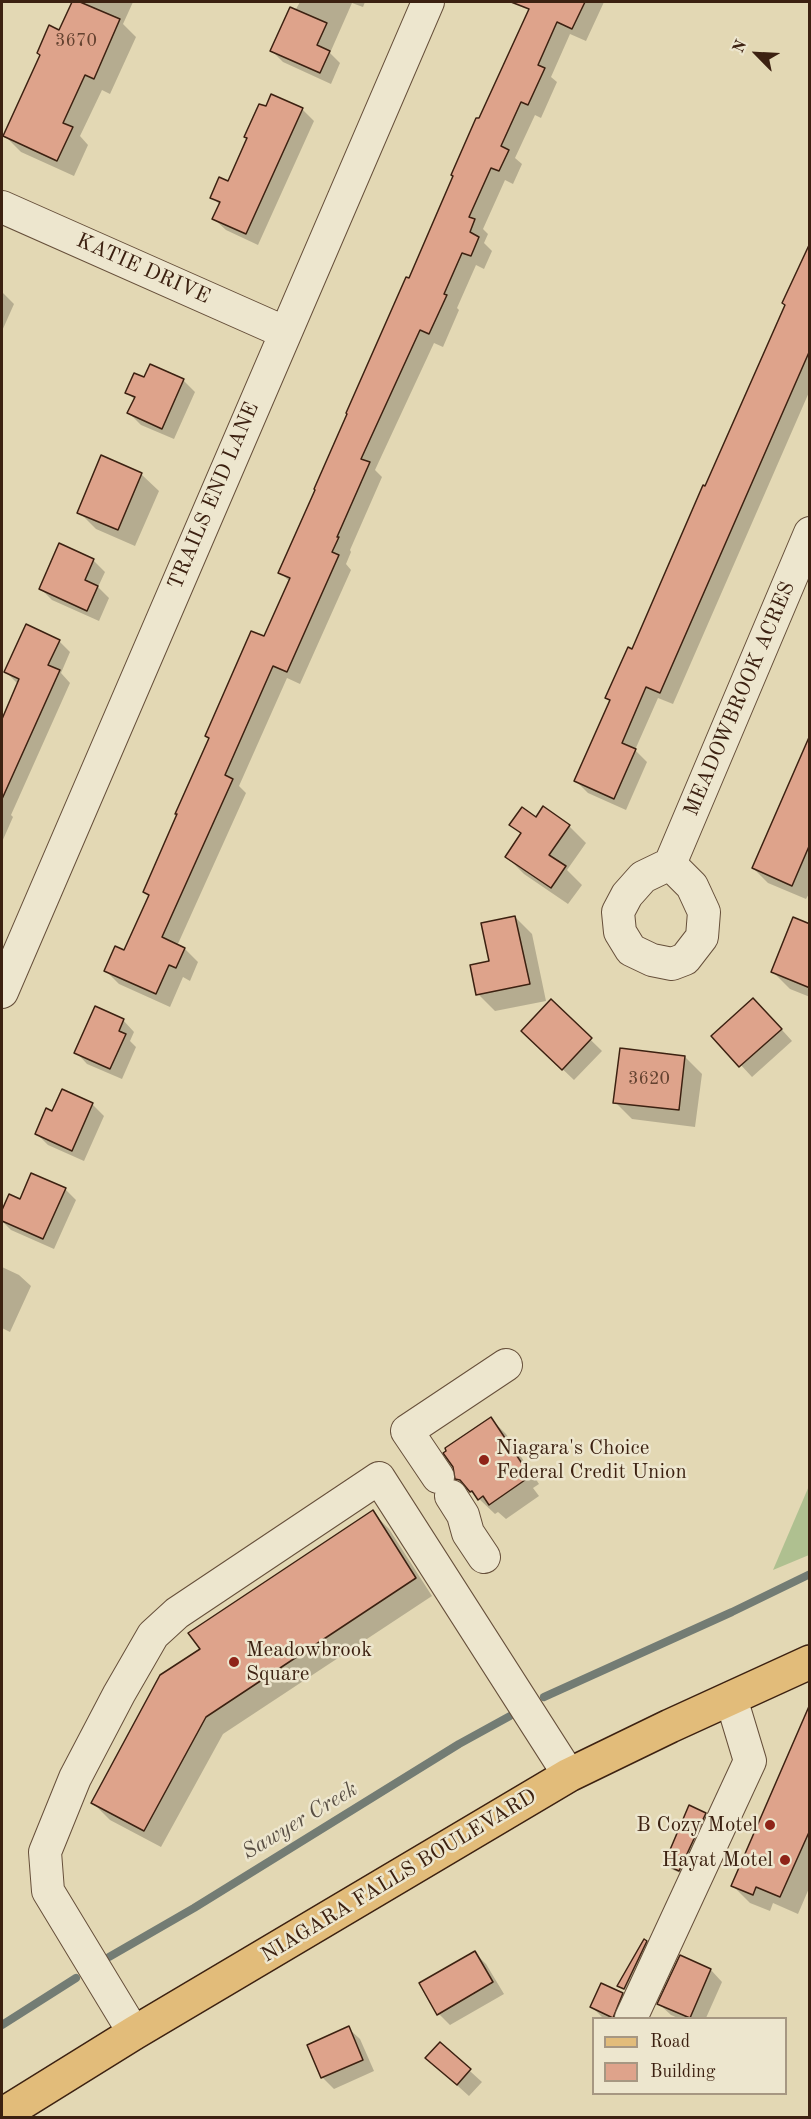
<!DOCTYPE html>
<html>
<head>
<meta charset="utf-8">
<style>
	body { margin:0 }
	#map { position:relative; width:811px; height:2119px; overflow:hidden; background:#e3d8b4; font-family:"Old Standard TT",serif }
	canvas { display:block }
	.frame { position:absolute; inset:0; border:3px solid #3c2111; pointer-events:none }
	.legend { position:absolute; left:592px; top:2017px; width:195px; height:78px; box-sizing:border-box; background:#ede6ce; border:2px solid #a69782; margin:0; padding:8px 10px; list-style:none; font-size:18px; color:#3c2111 }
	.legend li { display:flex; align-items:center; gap:12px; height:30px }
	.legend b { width:30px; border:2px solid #a69782 }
	.north { position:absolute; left:727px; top:24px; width:60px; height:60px; -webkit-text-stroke:4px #ede6ce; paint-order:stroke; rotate:294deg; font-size:16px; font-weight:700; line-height:24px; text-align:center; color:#3c2111 }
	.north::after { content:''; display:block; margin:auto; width:21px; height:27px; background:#3c2111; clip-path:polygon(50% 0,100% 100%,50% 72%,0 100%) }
</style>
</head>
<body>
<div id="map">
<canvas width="811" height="2119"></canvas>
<div class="frame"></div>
<ul class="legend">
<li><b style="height:8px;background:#e2bc7a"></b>Road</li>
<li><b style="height:16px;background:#dea38b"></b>Building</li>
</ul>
<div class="north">N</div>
</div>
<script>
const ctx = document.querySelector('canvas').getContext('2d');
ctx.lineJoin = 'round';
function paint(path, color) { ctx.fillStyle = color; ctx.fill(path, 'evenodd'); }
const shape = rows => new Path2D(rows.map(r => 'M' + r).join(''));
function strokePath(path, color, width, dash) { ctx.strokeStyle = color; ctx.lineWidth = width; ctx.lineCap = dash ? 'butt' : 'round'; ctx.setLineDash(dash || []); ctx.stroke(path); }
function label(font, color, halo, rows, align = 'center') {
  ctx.font = font + ' "Old Standard TT",serif'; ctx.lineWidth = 5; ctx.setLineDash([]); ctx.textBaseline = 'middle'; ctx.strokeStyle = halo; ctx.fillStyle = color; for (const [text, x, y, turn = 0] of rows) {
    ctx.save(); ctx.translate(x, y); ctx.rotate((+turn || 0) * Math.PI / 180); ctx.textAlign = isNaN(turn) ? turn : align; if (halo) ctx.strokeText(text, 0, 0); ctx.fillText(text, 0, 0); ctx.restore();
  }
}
const green = shape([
	[809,1486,809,1555,773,1570]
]);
const shadow = shape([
	[73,2,133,2,123,24,136,37,110,94,102,90,80,136,88,145,74,176,21,152,5,136,60,32],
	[300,2,365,2,363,7,352,3,330,53,340,63,331,84,283,62,272,51],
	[533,2,604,2,586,41,570,34,551,77,557,82,541,118,535,115,515,158,522,164,513,184,505,180,483,229,488,234,484,243,492,251,484,269,476,265,457,308,459,310,443,347,434,343,375,470,382,477,350,550,351,552,346,564,351,570,300,684,287,678,239,786,246,793,177,946,185,949,198,962,190,981,183,977,170,1007,119,984,106,971,125,952,150,896,145,892,290,582,280,572],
	[302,109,314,121,258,245,226,230,214,219,220,205,212,197],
	[810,247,810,390,673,704,658,698,635,750,647,762,626,810,588,793,576,781,611,702,607,697,633,651,787,305],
	[2,292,14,304,2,331],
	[150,365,183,380,195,392,174,439,141,425,129,413,135,400,127,392,144,379],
	[141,474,159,491,135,546,96,529,79,512],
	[93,560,105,572,98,587,109,598,99,621,52,600,41,589],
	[59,641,70,652,61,673,70,683,11,815,13,817,2,842,2,722,18,684,6,672],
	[810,738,810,892,806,899,768,883,753,868],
	[536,819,569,826,586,843,567,870,582,885,568,904,524,874,507,857,522,835,511,825],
	[515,917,532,934,546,1001,495,1011,478,994,491,962],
	[810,925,810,997,790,989,773,972],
	[551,1001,602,1051,574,1080,534,1042],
	[765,1011,792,1041,752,1077,714,1036],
	[123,1020,134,1032,130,1041,136,1047,122,1079,87,1064,76,1052],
	[685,1057,702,1074,695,1127,632,1119,615,1102],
	[92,1104,104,1116,84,1161,48,1145,37,1134,53,1113],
	[65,1189,76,1200,54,1249,11,1230,2,1221,2,1213,9,1196,21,1201],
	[2,1267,19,1275,31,1286,10,1332,2,1328],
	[491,1419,506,1434,539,1484,533,1488,539,1496,506,1519,498,1512,495,1514,457,1478],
	[372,1512,389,1529,432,1596,223,1734,161,1847,110,1820,93,1803,202,1650],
	[810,1743,810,1886,798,1914,773,1903,770,1911,750,1903,733,1886],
	[705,1814,711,1819,685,1875,671,1869,666,1863],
	[646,1942,652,1947,630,1994,619,1986],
	[475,1953,486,1964,504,1994,450,2025,439,2014],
	[681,1957,711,1970,722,1982,706,2018,678,2018,671,2015,659,2004],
	[622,1994,633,2006,629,2018,603,2018,592,2007],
	[348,2028,360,2039,374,2071,334,2089,322,2077],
	[440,2044,482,2082,469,2096,439,2069]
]);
const stream = shape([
	[544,1697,732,1612,810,1574],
	[109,1957,194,1908,459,1744,510,1716],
	[2,2025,76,1978]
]);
const building = shape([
	[72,2,80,2,120,19,94,79,85,75,63,123,73,127,57,161,3,136,40,55,37,53,49,25,59,30,72,2],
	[511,2,585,2,572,29,557,22,538,65,545,68,528,105,521,102,501,146,509,150,499,171,491,168,469,217,475,219,470,232,479,237,471,256,462,253,444,294,447,295,429,334,420,330,361,459,370,462,337,537,339,537,332,552,339,555,287,672,273,666,225,775,233,779,162,937,185,948,176,968,169,965,156,994,104,971,115,946,124,950,149,895,143,892,177,814,175,814,209,738,205,736,251,631,264,636,290,578,278,573,315,490,314,489,347,414,346,413,406,277,409,278,453,176,451,175,476,118,479,118,529,9,511,2],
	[290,7,327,23,317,45,330,51,320,73,270,51,290,7],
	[271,94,303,108,246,234,212,219,220,202,210,198,219,177,228,181,247,138,244,137,259,104,266,106,271,94],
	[810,243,810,350,660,693,646,687,622,743,636,749,614,799,574,781,610,700,605,698,628,647,632,649,703,485,705,486,785,305,782,303,810,243],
	[150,364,184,379,162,429,127,413,135,397,125,393,134,373,144,377,150,364],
	[101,455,142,473,118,530,77,513,101,455],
	[59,543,94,559,85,580,98,586,87,611,39,589,59,543],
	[26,624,60,640,48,665,60,670,2,799,2,719,19,679,4,672,26,624],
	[810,735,810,844,792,886,752,868,810,735],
	[543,806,570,825,549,855,566,866,551,888,505,857,521,833,509,825,522,807,536,817,543,806],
	[515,916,530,984,476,995,470,965,489,961,481,923,515,916],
	[793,917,810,924,810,988,771,972,793,917],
	[753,998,782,1029,739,1067,711,1036,753,998],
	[551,999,592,1038,562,1070,521,1031,551,999],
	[95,1006,124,1019,119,1031,126,1034,110,1069,74,1053,95,1006],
	[620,1048,685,1056,679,1110,613,1103,620,1048],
	[62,1089,93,1103,72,1151,35,1134,46,1108,52,1111,62,1089],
	[31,1173,66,1188,43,1239,2,1221,2,1210,9,1194,20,1199,31,1173],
	[491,1417,525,1468,519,1472,525,1480,489,1505,483,1496,478,1500,472,1491,470,1492,460,1480,455,1479,453,1467,443,1453,446,1451,445,1448,491,1417],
	[373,1510,416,1578,206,1717,144,1831,91,1803,160,1675,200,1649,188,1633,373,1510],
	[810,1704,810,1830,780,1897,756,1887,753,1895,731,1886,810,1704],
	[689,1805,706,1813,679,1871,664,1864,689,1805],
	[644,1939,647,1941,624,1989,617,1986,644,1939],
	[475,1951,493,1982,437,2015,419,1983,475,1951],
	[680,1955,711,1969,690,2018,657,2004,680,1955],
	[601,1983,623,1993,613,2018,590,2007,601,1983],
	[349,2026,363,2060,321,2078,307,2045,349,2026],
	[440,2042,471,2069,457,2085,425,2058,440,2042]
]);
const minor = shape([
	[2,207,284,332],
	[670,864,692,886,704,912,702,937,685,959,672,964,652,960,631,950,620,932,618,912,627,895,643,877,670,864,810,533],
	[2,992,428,2],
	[438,1477,407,1431,506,1365],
	[451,1496,463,1515,468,1533,484,1557],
	[631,2018,750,1761,731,1698],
	[134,2033,48,1891,45,1852,75,1778,119,1694,153,1635,177,1613,379,1478,569,1775]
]);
const major = shape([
	[2,2115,134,2033,569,1775,670,1726,810,1662]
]);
const markers = [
	[484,1460,6,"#8f2418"],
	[234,1662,6,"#8f2418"],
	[770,1825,6,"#8f2418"],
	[785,1860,6,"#8f2418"]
];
const numberNames = [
	["3670",76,41],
	["3620",649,1079]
];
const streetNames = [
	["KATIE DRIVE",143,269,24],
	["TRAILS END LANE",214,496,-67],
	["MEADOWBROOK ACRES",740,699,-67],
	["NIAGARA FALLS BOULEVARD",399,1876,-31]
];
const poiNames = [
	["Niagara's Choice",496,1448],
	["Federal Credit Union",496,1472],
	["Meadowbrook",246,1650],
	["Square",246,1674],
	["B Cozy Motel",758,1825,"right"],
	["Hayat Motel",773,1860,"right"]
];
const waterNames = [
	["Sawyer Creek",300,1821,-31]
];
paint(green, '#afc090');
paint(shadow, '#0003');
strokePath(stream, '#737c74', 8);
paint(building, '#dea38b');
strokePath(building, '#3c2111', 1.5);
strokePath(minor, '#664f3a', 34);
strokePath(major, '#3c2111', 36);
strokePath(minor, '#ede6ce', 32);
strokePath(major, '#e2bc7a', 33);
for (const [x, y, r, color] of markers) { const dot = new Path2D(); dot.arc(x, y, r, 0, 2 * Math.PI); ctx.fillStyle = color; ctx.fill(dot); strokePath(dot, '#ede6ce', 2); }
label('18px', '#644230', null, numberNames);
label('21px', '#3c2111', '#ede6ce', streetNames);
label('21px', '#3c2111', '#ede6ce', poiNames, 'left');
label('italic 22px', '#584e43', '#ede6ce', waterNames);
</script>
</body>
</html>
